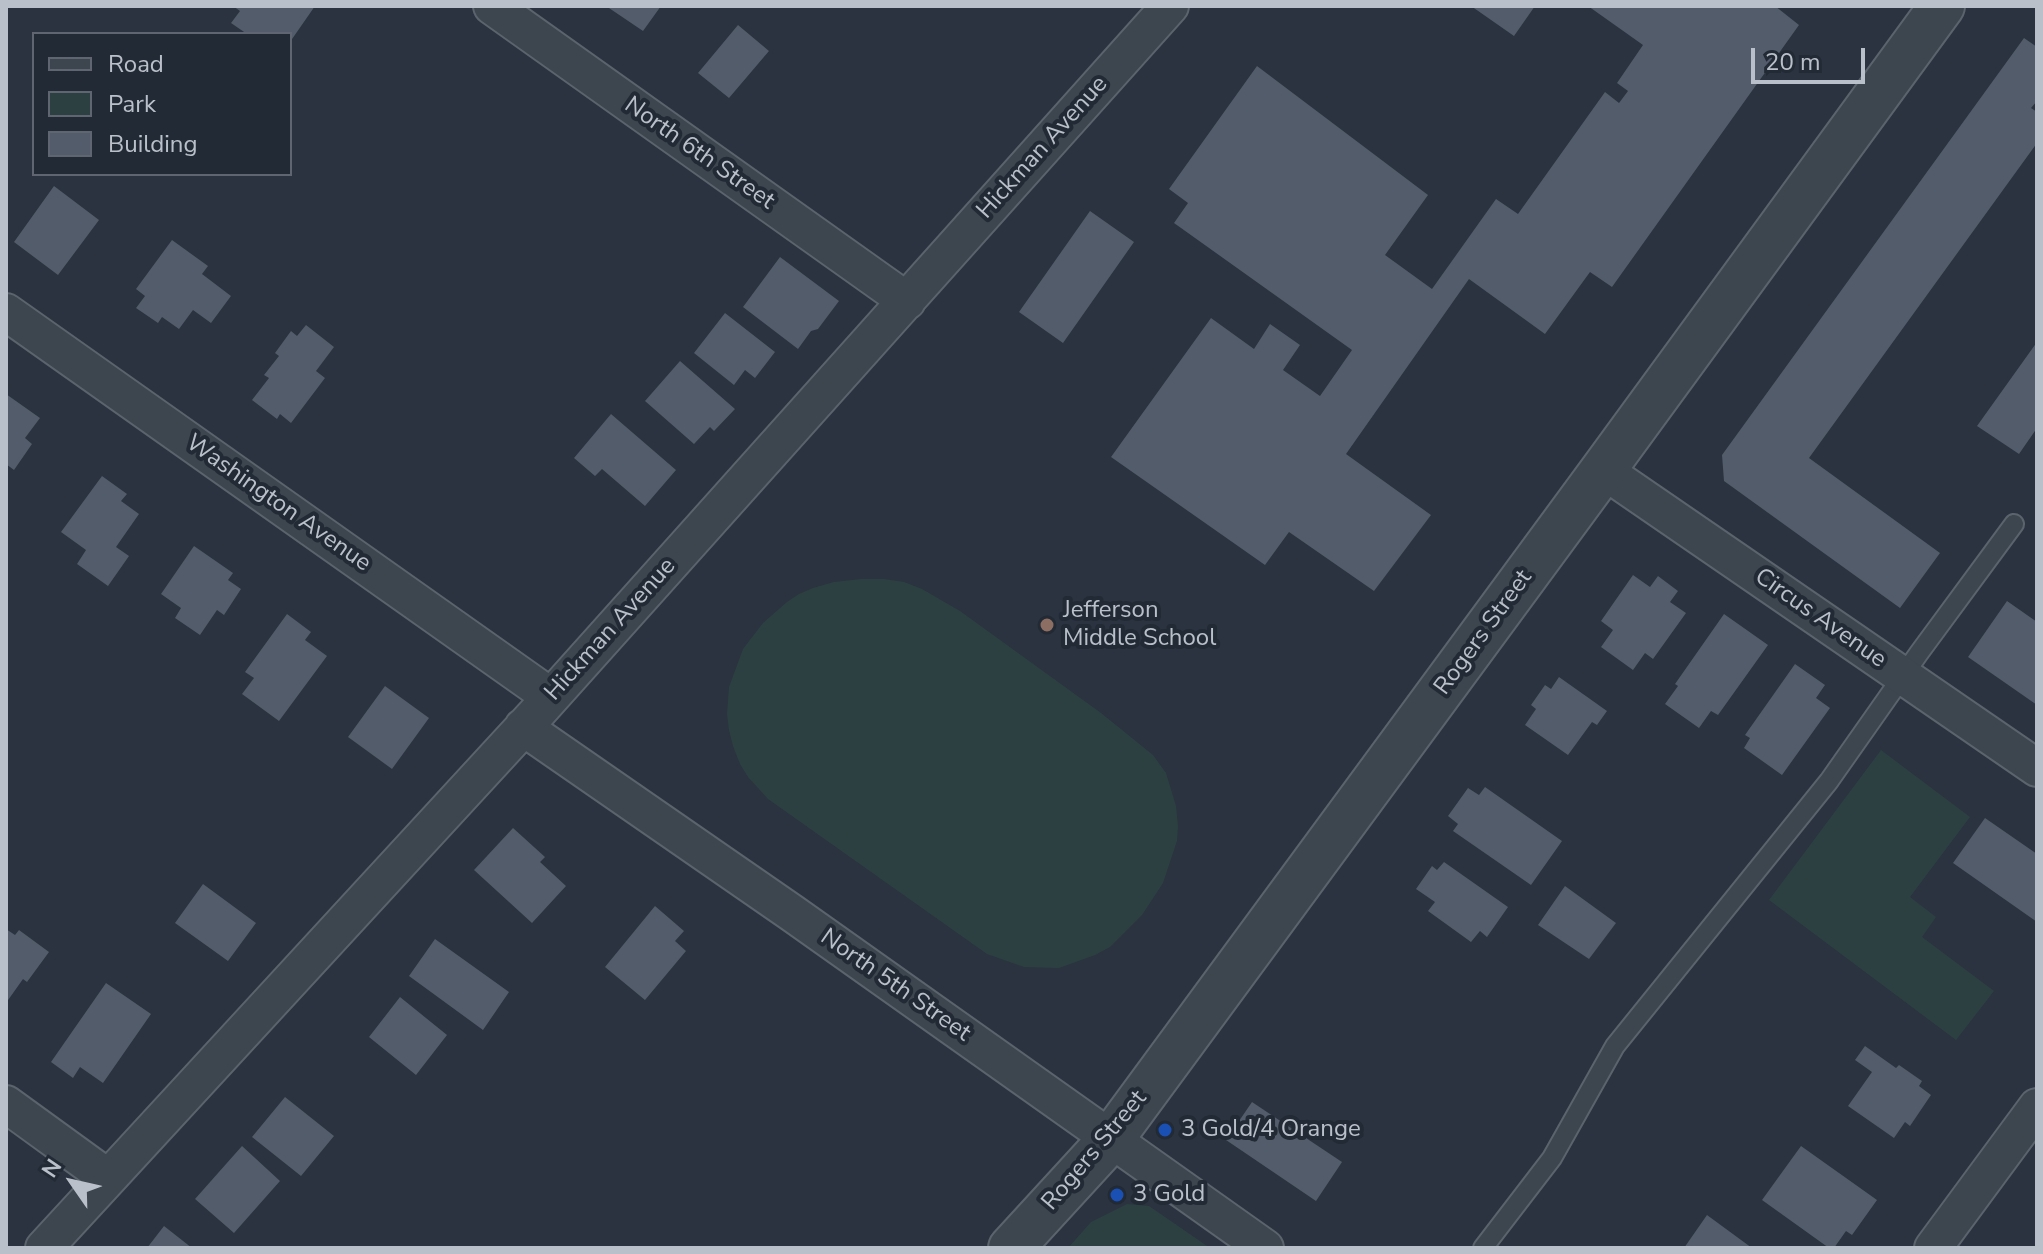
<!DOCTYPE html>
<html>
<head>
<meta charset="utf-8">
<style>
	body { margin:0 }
	#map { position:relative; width:2043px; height:1254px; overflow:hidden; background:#2a333f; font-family:"Nunito Sans",sans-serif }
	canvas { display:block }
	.frame { position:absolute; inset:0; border:8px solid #bac0ca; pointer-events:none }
	.legend { position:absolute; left:32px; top:32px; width:260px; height:144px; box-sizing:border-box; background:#222a35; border:2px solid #5f6671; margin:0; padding:10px 14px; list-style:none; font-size:24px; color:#bac0ca }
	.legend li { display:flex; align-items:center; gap:16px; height:40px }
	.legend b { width:40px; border:2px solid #5f6671 }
	.north { position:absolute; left:32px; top:1142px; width:80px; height:80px; -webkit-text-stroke:6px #222a35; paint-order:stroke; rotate:304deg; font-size:22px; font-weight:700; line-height:32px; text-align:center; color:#bac0ca }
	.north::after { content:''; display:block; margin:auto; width:28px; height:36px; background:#bac0ca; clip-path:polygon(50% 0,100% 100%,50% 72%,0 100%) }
	.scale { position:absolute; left:1751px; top:48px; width:114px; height:36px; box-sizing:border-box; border:4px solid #bac0ca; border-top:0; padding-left:10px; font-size:24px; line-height:28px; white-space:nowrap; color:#bac0ca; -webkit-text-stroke:6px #222a35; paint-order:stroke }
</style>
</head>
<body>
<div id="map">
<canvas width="2043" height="1254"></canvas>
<div class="frame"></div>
<ul class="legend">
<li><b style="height:10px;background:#3d454f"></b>Road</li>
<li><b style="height:22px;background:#2d4041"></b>Park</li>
<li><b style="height:22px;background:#535c6a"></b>Building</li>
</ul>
<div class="north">N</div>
<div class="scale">20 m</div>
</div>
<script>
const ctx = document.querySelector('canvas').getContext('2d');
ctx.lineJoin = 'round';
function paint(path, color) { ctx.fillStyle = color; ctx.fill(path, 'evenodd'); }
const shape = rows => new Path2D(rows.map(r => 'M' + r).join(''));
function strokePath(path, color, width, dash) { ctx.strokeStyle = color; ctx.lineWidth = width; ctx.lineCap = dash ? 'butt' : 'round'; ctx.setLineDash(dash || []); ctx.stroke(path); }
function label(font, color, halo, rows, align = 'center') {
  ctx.font = font + ' "Nunito Sans",sans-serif'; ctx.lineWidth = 8; ctx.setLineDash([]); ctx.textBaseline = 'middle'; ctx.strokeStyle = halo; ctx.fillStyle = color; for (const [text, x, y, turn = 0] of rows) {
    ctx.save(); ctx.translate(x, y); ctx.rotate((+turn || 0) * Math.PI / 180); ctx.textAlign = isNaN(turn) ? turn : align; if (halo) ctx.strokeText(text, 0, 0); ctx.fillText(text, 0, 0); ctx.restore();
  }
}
const green = shape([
	[861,579,884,579,904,582,922,589,960,611,1101,713,1153,755,1166,773,1176,806,1178,826,1177,841,1163,883,1142,915,1110,947,1095,955,1059,968,1024,967,987,954,768,799,748,777,740,764,733,746,729,730,727,714,729,687,743,649,763,623,787,602,799,594,813,588,834,582],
	[1881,750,1970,817,1910,897,1936,917,1922,937,1994,991,1956,1040,1769,900],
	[1127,1204,1149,1206,1210,1248,1068,1248,1091,1222]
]);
const building = shape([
	[233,6,315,6,290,42,290,34,247,34,231,23,240,11],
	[606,6,661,6,643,31],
	[1471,6,1535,6,1514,36],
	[1588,6,1775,6,1799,25,1612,287,1590,272,1545,334,1469,279,1346,454,1431,515,1374,591,1289,532,1265,565,1111,457,1211,318,1254,349,1270,324,1300,345,1283,370,1320,396,1352,350,1174,223,1188,203,1169,189,1257,66,1428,195,1385,255,1432,289,1496,199,1518,214,1605,92,1619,103,1628,91,1617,83,1643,45],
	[738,25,769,51,729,98,698,73],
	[2024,38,2037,47,2037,101,2031,108,2037,112,2037,143,1809,458,1940,553,1900,608,1724,481,1722,455],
	[54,186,99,220,58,275,14,242],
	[1090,211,1134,242,1063,343,1019,312],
	[172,240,208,266,202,274,231,296,211,323,193,310,179,329,162,317,158,323,136,308,145,296,136,289],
	[780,257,839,301,818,329,811,331,798,349,743,307],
	[725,313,775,352,755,378,745,370,734,385,694,353],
	[306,325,334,347,316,371,325,378,291,423,280,414,277,419,252,400,269,378,264,375,279,356,275,353,291,331,297,336],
	[2037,342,2037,428,2019,454,1977,426],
	[680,361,735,409,714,431,710,427,694,444,645,401],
	[6,394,40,418,25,438,32,444,14,470,6,464],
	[611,414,676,470,645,506,602,469,595,476,574,458],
	[102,476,127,494,121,501,139,514,116,547,129,556,108,586,77,564,86,550,61,532],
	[194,546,233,573,228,580,241,589,224,615,217,610,200,635,175,618,181,608,161,594],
	[1633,575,1650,587,1658,576,1678,591,1670,602,1686,613,1653,659,1645,653,1633,670,1601,647,1613,630,1601,621],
	[2007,601,2037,622,2037,705,1968,657],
	[287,614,311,632,305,640,327,656,279,721,242,694,254,678,245,672],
	[1724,614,1768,645,1718,715,1711,711,1699,728,1665,704,1678,686,1675,684],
	[1795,664,1825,685,1816,698,1830,708,1782,775,1744,748,1750,738,1745,735],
	[1559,677,1607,711,1597,725,1592,722,1568,755,1525,725,1536,709,1531,705,1545,685,1551,689],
	[385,686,429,718,392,769,348,737],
	[1485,787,1562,841,1531,885,1453,831,1458,824,1448,816,1468,788,1479,795],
	[1985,818,2037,854,2037,922,1953,863],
	[513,828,545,857,540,862,566,886,532,923,474,870],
	[1444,862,1508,907,1487,937,1480,931,1471,942,1428,911,1435,902,1416,889,1432,866,1437,870],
	[203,884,256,923,228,961,175,923],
	[1565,886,1616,923,1589,959,1538,925],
	[655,906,684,931,675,941,686,951,645,1000,605,967],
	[6,929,15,935,19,930,49,952,27,982,23,979,6,1003],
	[435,939,509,992,483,1030,409,976],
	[106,983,151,1014,103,1083,80,1067,73,1078,51,1062],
	[400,997,447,1035,416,1075,369,1037],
	[1865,1046,1896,1068,1899,1065,1922,1081,1919,1086,1931,1095,1910,1126,1905,1122,1894,1138,1848,1106,1872,1072,1855,1060],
	[285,1097,334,1136,301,1176,252,1137],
	[1252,1102,1342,1162,1316,1201,1226,1140],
	[242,1146,280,1181,234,1233,195,1199],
	[1801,1146,1877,1200,1852,1235,1846,1231,1834,1248,1829,1248,1762,1200],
	[1707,1215,1752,1248,1684,1248],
	[164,1226,192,1248,147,1248]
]);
const service = shape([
	[1483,1248,1552,1158,1615,1046,1829,781,1919,653,2014,524]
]);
const minor = shape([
	[492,6,907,301],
	[6,312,551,697],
	[1603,470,2037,768],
	[523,727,792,913,1265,1248],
	[6,1104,108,1178],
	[44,1248,535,715,1170,6],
	[1933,1248,2037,1107]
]);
const tertiary = shape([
	[1011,1248,1111,1139,1603,470,1942,6]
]);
const markers = [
	[1047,625,8,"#8d6e63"],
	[1165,1130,8,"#1a4fb4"],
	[1117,1195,8,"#1a4fb4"]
];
const streetNames = [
	["Hickman Avenue",1043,148,-48],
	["North 6th Street",699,154,35],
	["Washington Avenue",278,504,35],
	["Circus Avenue",1820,619,35],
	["Hickman Avenue",611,630,-48],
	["Rogers Street",1484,633,-54],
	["North 5th Street",895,986,35],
	["Rogers Street",1095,1151,-50]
];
const poiNames = [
	["Jefferson",1063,611],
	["Middle School",1063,639],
	["3 Gold/4 Orange",1181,1130],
	["3 Gold",1133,1195]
];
paint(green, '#2d4041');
paint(building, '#535c6a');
strokePath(service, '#5b636d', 22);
strokePath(minor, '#5b636d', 40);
strokePath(tertiary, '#5b636d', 48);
strokePath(service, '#3d454f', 18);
strokePath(minor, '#3d454f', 36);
strokePath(tertiary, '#3d454f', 44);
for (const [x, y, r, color] of markers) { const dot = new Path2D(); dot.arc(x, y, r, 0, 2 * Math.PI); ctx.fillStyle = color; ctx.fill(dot); strokePath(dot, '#222a35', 3); }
label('24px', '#bac0ca', '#222a35', streetNames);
label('24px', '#bac0ca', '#222a35', poiNames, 'left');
</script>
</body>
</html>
